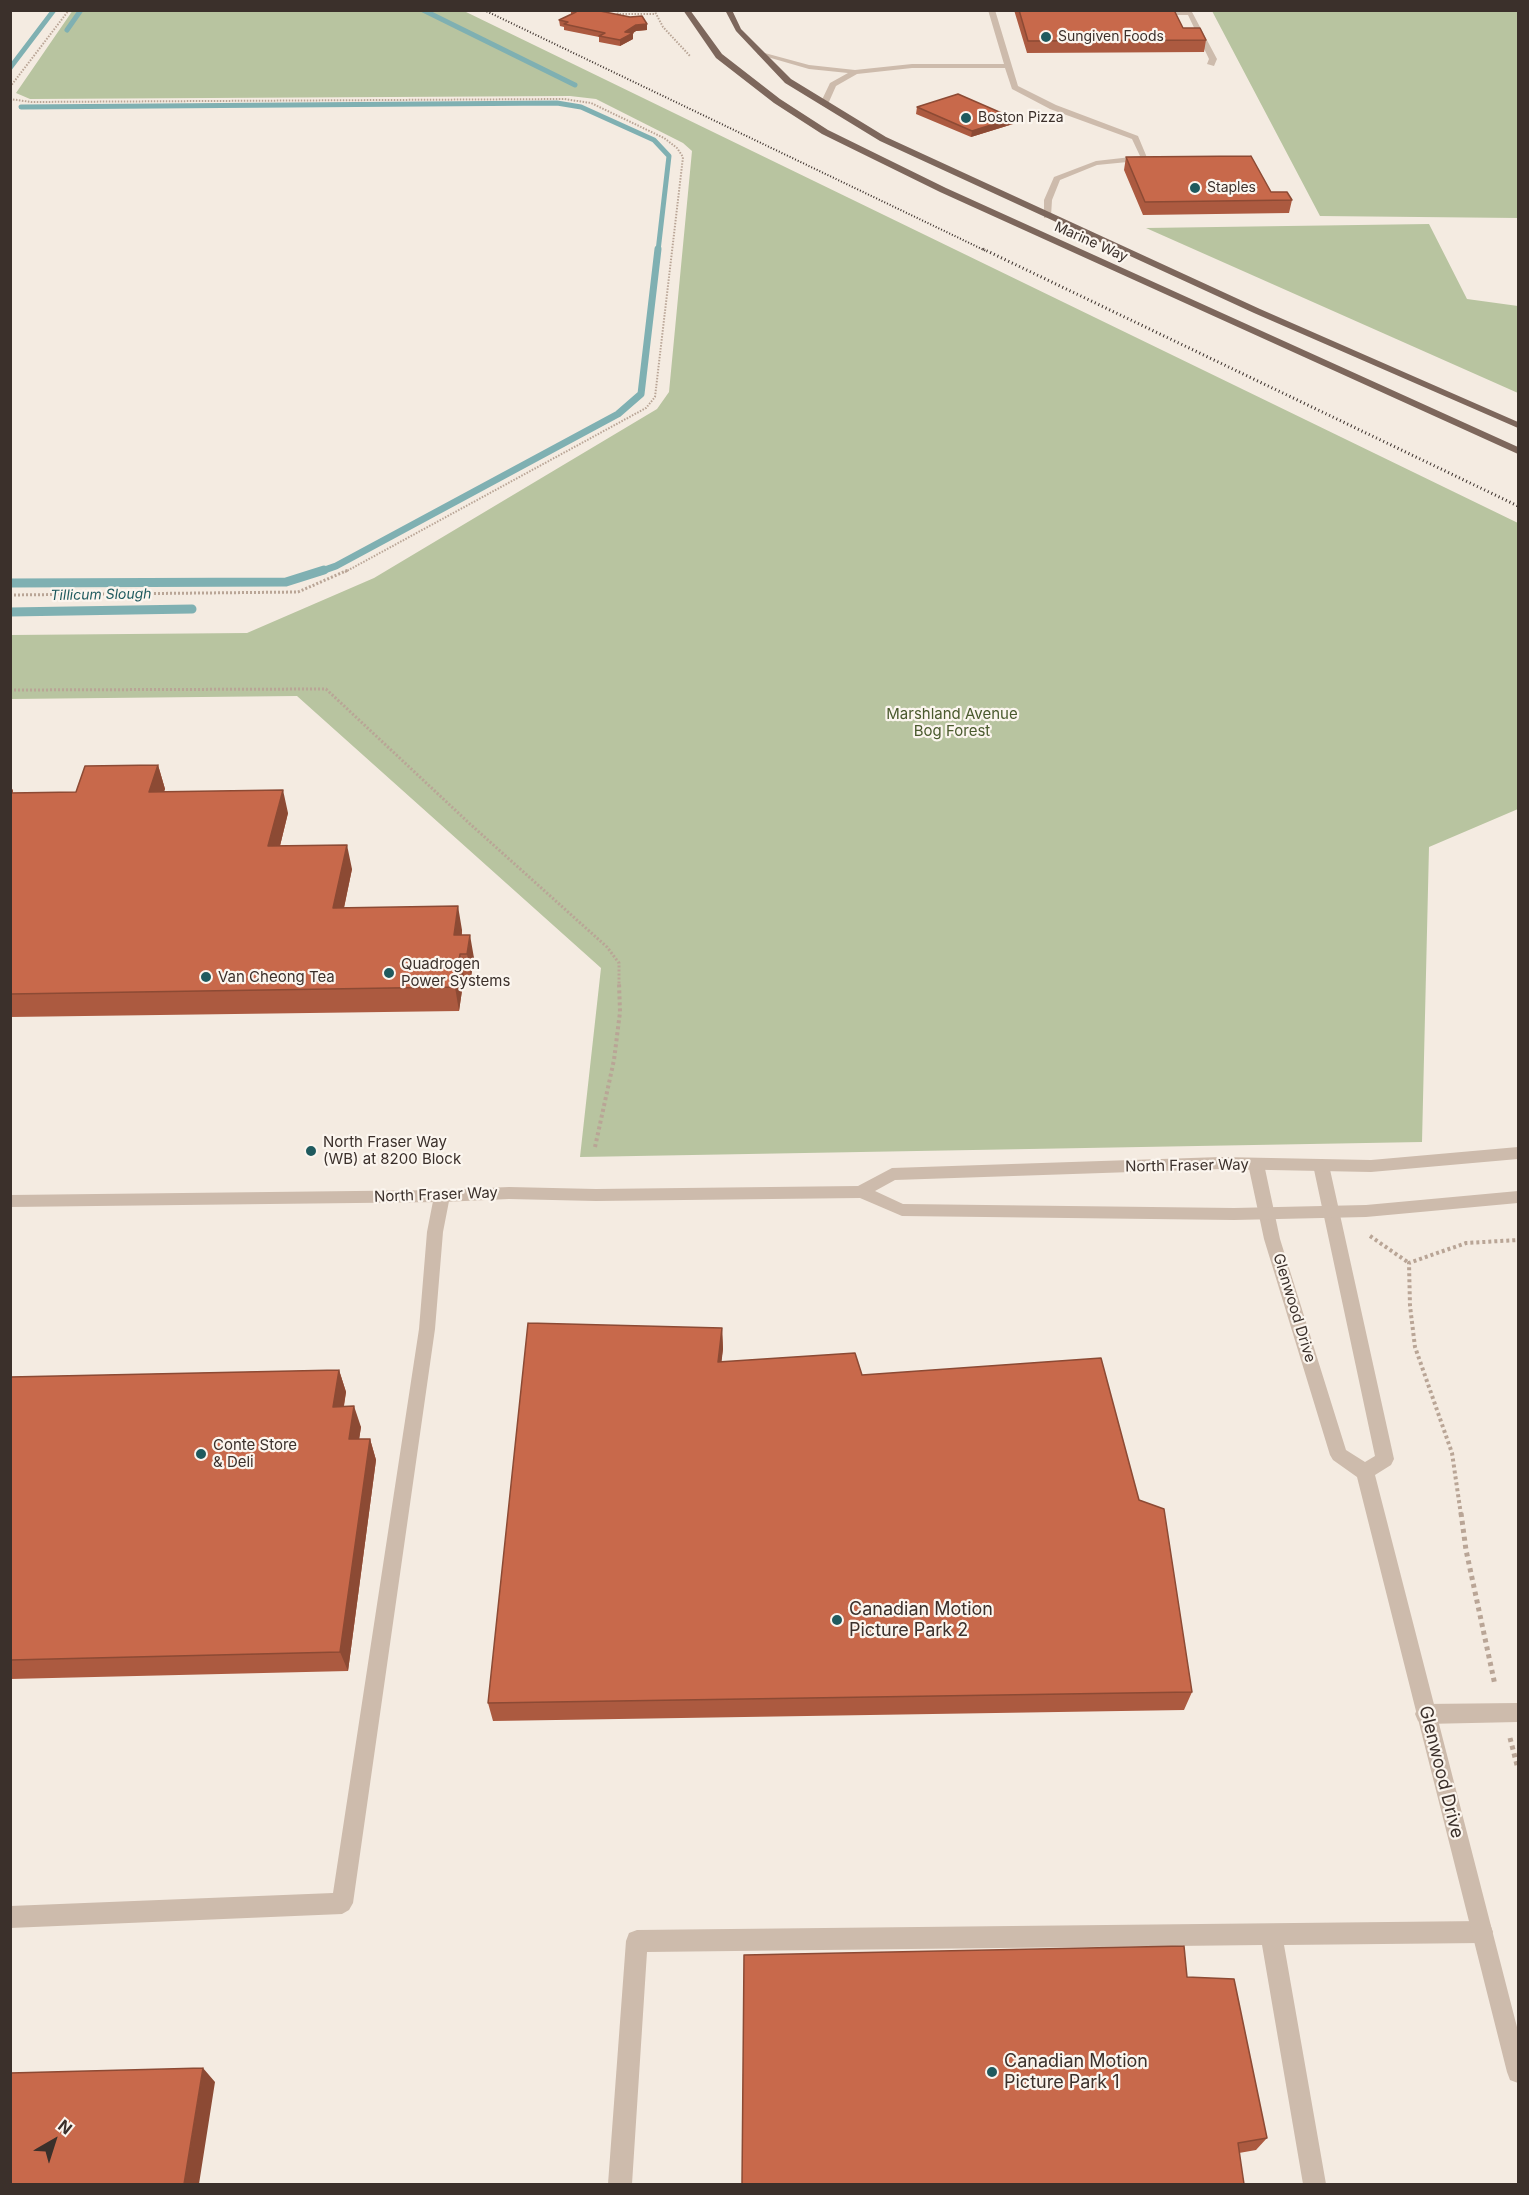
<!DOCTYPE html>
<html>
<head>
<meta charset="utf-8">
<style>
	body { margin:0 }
	#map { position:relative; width:1529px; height:2195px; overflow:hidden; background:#f4ebe1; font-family:Inter,sans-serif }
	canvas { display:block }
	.frame { position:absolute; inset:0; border:12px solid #3b302b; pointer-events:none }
	.north { position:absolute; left:24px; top:2111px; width:60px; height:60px; -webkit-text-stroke:4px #fbf5ee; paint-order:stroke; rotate:39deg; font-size:16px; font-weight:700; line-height:24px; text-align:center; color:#3b302b }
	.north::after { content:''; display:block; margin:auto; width:21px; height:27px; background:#3b302b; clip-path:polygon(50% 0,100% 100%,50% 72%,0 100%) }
</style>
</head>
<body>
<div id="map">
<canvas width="1529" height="2195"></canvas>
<div class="frame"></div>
<div class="north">N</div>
</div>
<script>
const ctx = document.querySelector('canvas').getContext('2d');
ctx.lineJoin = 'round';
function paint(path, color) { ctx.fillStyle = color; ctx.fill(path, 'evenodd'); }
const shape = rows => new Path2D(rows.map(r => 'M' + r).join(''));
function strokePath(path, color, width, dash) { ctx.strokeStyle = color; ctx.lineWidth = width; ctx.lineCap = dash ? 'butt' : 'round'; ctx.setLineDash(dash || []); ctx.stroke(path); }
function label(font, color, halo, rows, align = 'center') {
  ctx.font = font + ' Inter,sans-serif'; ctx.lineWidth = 4.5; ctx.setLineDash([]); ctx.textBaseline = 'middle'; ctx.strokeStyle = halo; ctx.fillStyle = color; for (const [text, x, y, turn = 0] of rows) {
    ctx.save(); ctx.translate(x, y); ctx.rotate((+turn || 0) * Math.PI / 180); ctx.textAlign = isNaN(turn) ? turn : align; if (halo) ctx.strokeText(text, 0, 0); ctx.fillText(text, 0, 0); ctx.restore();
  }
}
const green = shape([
	[73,10,464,11,1518,523,1518,809,1429,847,1422,1142,580,1157,601,968,297,696,11,699,11,635,247,633,374,578,657,409,669,392,692,151,683,143,596,99,570,96,30,99,16,93],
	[1212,11,1518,11,1518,218,1320,216],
	[1429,224,1467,299,1518,306,1518,393,1146,228]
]);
const streamFar2 = shape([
	[423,10,575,85],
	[67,30,81,10],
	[10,68,54,10],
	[21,107,557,103,581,107,654,140,669,156,658,251]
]);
const streamFar1 = shape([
	[319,572,336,566,618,414,641,394,658,249]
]);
const stream = shape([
	[10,583,286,582,324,570],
	[10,612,192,609]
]);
const pathFar3 = shape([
	[616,10,618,14,655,14],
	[654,10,663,27,690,56],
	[10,87,69,10],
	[10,99,31,102,564,99,591,103,664,138,677,148,683,157,655,397,646,408,345,572]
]);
const pathFar2 = shape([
	[10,595,298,592,348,570],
	[10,690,326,689,469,823,607,947,619,963,619,985]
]);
const pathFar1 = shape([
	[595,1147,614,1060,620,1012,619,983],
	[1370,1236,1409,1263],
	[1461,1515,1452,1453,1415,1347,1410,1306,1409,1263,1466,1243,1518,1240]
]);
const path = shape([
	[1461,1513,1466,1550,1495,1685],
	[1510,1738,1518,1769]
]);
const service = shape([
	[988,10,995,10,1018,86,1056,105,1138,136,1148,160,1097,165,1060,180,1052,200,1051,216,1044,218,1044,200,1054,177,1096,161,1140,156,1132,139,1050,109,1012,89,1005,68,912,68,857,74,836,86,828,104,824,106,820,104,830,83,848,73,809,69,757,54,761,52,809,65,855,70,912,64,1004,64,988,10],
	[1144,10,1192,12,1217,59,1214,66,1207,64,1209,59,1188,15,1156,15,1144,10],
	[442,1190,448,1192,450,1196,443,1232,435,1329,353,1903,349,1910,342,1914,10,1928,10,1906,333,1893,419,1329,427,1232,434,1196,436,1192,442,1190],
	[1425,1704,1518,1703,1518,1722,1425,1724,1418,1721,1415,1714,1418,1707,1425,1704],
	[1482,1921,1490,1924,1493,1932,1490,1940,1482,1943,1284,1945,1326,2184,1303,2184,1262,1945,647,1952,632,2184,608,2184,626,1941,629,1933,637,1930,1482,1921]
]);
const minor = shape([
	[1256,1158,1261,1160,1264,1164,1280,1239,1346,1450,1365,1462,1375,1456,1313,1165,1316,1161,1321,1159,1326,1161,1329,1165,1394,1459,1391,1465,1375,1475,1518,2031,1518,2083,1510,2080,1507,2072,1357,1477,1333,1460,1330,1455,1264,1239,1248,1164,1251,1160,1256,1158]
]);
const tertiary = shape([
	[1518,1147,1518,1159,1371,1172,1221,1169,895,1180,875,1191,903,1204,1234,1208,1366,1205,1518,1191,1518,1203,1366,1217,1234,1220,902,1216,860,1198,596,1201,509,1199,442,1202,10,1207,10,1195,442,1190,509,1187,596,1189,858,1186,892,1168,1221,1157,1371,1160,1518,1147]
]);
const primary = shape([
	[683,10,690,10,722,54,780,99,828,130,946,188,1518,447,1518,454,940,192,822,134,774,103,716,58,683,10],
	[725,10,732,10,741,29,791,79,886,137,1260,309,1518,422,1518,428,1254,313,880,141,785,83,736,31,725,10]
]);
const railFar1 = shape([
	[484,10,986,251]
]);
const rail = shape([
	[983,249,1518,506]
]);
const wall = shape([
	[1014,10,1174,10,1183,28,1206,40,1204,52,1027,53],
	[571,11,647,30,636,31,633,33,633,39,620,46,599,42,599,37,564,30,564,27,560,26,559,20,571,15],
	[917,107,1013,124,971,137,916,114],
	[1126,157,1271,192,1292,200,1289,213,1143,215,1124,170],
	[158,765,165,789,164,791,288,813,280,846,352,869,344,908,462,930,462,935,474,958,471,977,464,977,459,1011,10,1017,10,784,13,791,13,793,76,792],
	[722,1328,723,1349,721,1362,862,1375,1192,1692,1184,1710,493,1721,488,1703],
	[339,1370,346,1392,344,1406,361,1427,359,1439,370,1439,376,1460,348,1671,10,1679,10,1377],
	[1187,1977,1267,2138,1256,2150,1239,2153]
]);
const shadedWall = shape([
	[647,24,647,30,636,31,633,33,633,39,620,46,620,40,625,32,636,25],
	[1013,118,1013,124,971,137,972,131],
	[158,765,165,789,156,815,149,792],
	[10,784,13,791,10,798],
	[283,790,288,813,274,870,268,846],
	[347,845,352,869,339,931,333,908],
	[458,906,462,930,458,958,454,935],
	[470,935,474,958,471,977,467,954],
	[460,954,464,977,459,1011,455,987],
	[722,1328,723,1349,719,1384,718,1362],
	[339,1370,346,1392,340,1428,333,1407],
	[354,1406,361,1427,356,1460,349,1439],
	[370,1439,376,1460,348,1671,340,1652],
	[203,2068,215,2082,199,2184,184,2184]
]);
const building = shape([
	[572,10,595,10,630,17,642,16,647,24,636,25,625,32,633,33,620,40,599,36,605,33,564,24,568,22,559,20,576,12,571,11,572,10],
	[1019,10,1174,10,1183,28,1200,28,1206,40,1028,41,1019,10],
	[958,94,1013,118,972,131,917,107,958,94],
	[1251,156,1271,192,1287,192,1292,200,1145,202,1126,157,1251,156],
	[158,765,149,792,283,790,268,846,347,845,333,908,458,906,454,935,470,935,467,954,460,954,455,987,10,994,10,793,76,792,85,766,158,765],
	[528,1323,722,1328,718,1362,855,1353,862,1375,1101,1358,1139,1500,1164,1509,1192,1692,488,1703,528,1323],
	[339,1370,333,1407,354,1406,349,1439,370,1439,340,1652,10,1660,10,1377,339,1370],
	[1184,1946,1187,1977,1234,1979,1267,2138,1238,2143,1244,2184,742,2184,744,1955,1184,1946],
	[203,2068,184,2184,10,2184,10,2073,203,2068]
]);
const markers = [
	[1046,37,6,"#1f5a5e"],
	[966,118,6,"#1f5a5e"],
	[1195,188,6,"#1f5a5e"],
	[389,973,6,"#1f5a5e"],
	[206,977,6,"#1f5a5e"],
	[311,1151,6,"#1f5a5e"],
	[201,1454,6,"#1f5a5e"],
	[837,1620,6,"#1f5a5e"],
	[992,2072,6,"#1f5a5e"]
];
const farPoinames = [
	["Sungiven Foods",1058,37],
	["Boston Pizza",978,118],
	["Staples",1207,188]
];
const farStreetnames = [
	["Marine Way",1091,242,24]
];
const farWaternames = [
	["Tillicum Slough",101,595,-1]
];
const parkNames = [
	["Marshland Avenue",952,714],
	["Bog Forest",952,731]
];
const poiNames = [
	["Quadrogen",401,964],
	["Power Systems",401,981],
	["Van Cheong Tea",218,977],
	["North Fraser Way",323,1142],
	["(WB) at 8200 Block",323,1159],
	["Conte Store",213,1445],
	["& Deli",213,1462]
];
const streetNames = [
	["North Fraser Way",1187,1166,-1],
	["North Fraser Way",436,1195,-2],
	["Glenwood Drive",1294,1308,73]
];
const nearPoinames = [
	["Canadian Motion",849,1610],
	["Picture Park 2",849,1631],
	["Canadian Motion",1004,2062],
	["Picture Park 1",1004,2083]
];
const nearStreetnames = [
	["Glenwood Drive",1441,1772,76]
];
paint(green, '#b8c4a0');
strokePath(streamFar2, '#7fb0b2', 5);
strokePath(streamFar1, '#7fb0b2', 7);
strokePath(stream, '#7fb0b2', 9);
strokePath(pathFar3, '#b9a596', 2, [1.5, 1.5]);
strokePath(pathFar2, '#b9a596', 3, [2, 2]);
strokePath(pathFar1, '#b9a596', 4, [3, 3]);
strokePath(path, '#b9a596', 5, [4, 4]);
paint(service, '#cdbbac');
paint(minor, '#cdbbac');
paint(tertiary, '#cdbbac');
paint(primary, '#7d675c');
strokePath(railFar1, '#3b302b', 2, [1, 2]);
strokePath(rail, '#3b302b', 3, [1, 3]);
paint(wall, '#ac5a40');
paint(shadedWall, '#8c4a34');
paint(building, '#c8694b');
strokePath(building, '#8c4a34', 1.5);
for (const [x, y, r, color] of markers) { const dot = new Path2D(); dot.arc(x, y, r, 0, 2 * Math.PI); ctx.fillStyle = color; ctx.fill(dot); strokePath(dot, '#fbf5ee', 2); }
label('14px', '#3b302b', '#fbf5ee', farPoinames, 'left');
label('14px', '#3b302b', '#fbf5ee', farStreetnames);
label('italic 14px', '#1f5a5e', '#fbf5ee', farWaternames);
label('15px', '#4a5a2e', '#fbf5ee', parkNames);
label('15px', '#3b302b', '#fbf5ee', poiNames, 'left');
label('15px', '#3b302b', '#fbf5ee', streetNames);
label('18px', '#3b302b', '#fbf5ee', nearPoinames, 'left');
label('18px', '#3b302b', '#fbf5ee', nearStreetnames);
</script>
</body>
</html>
